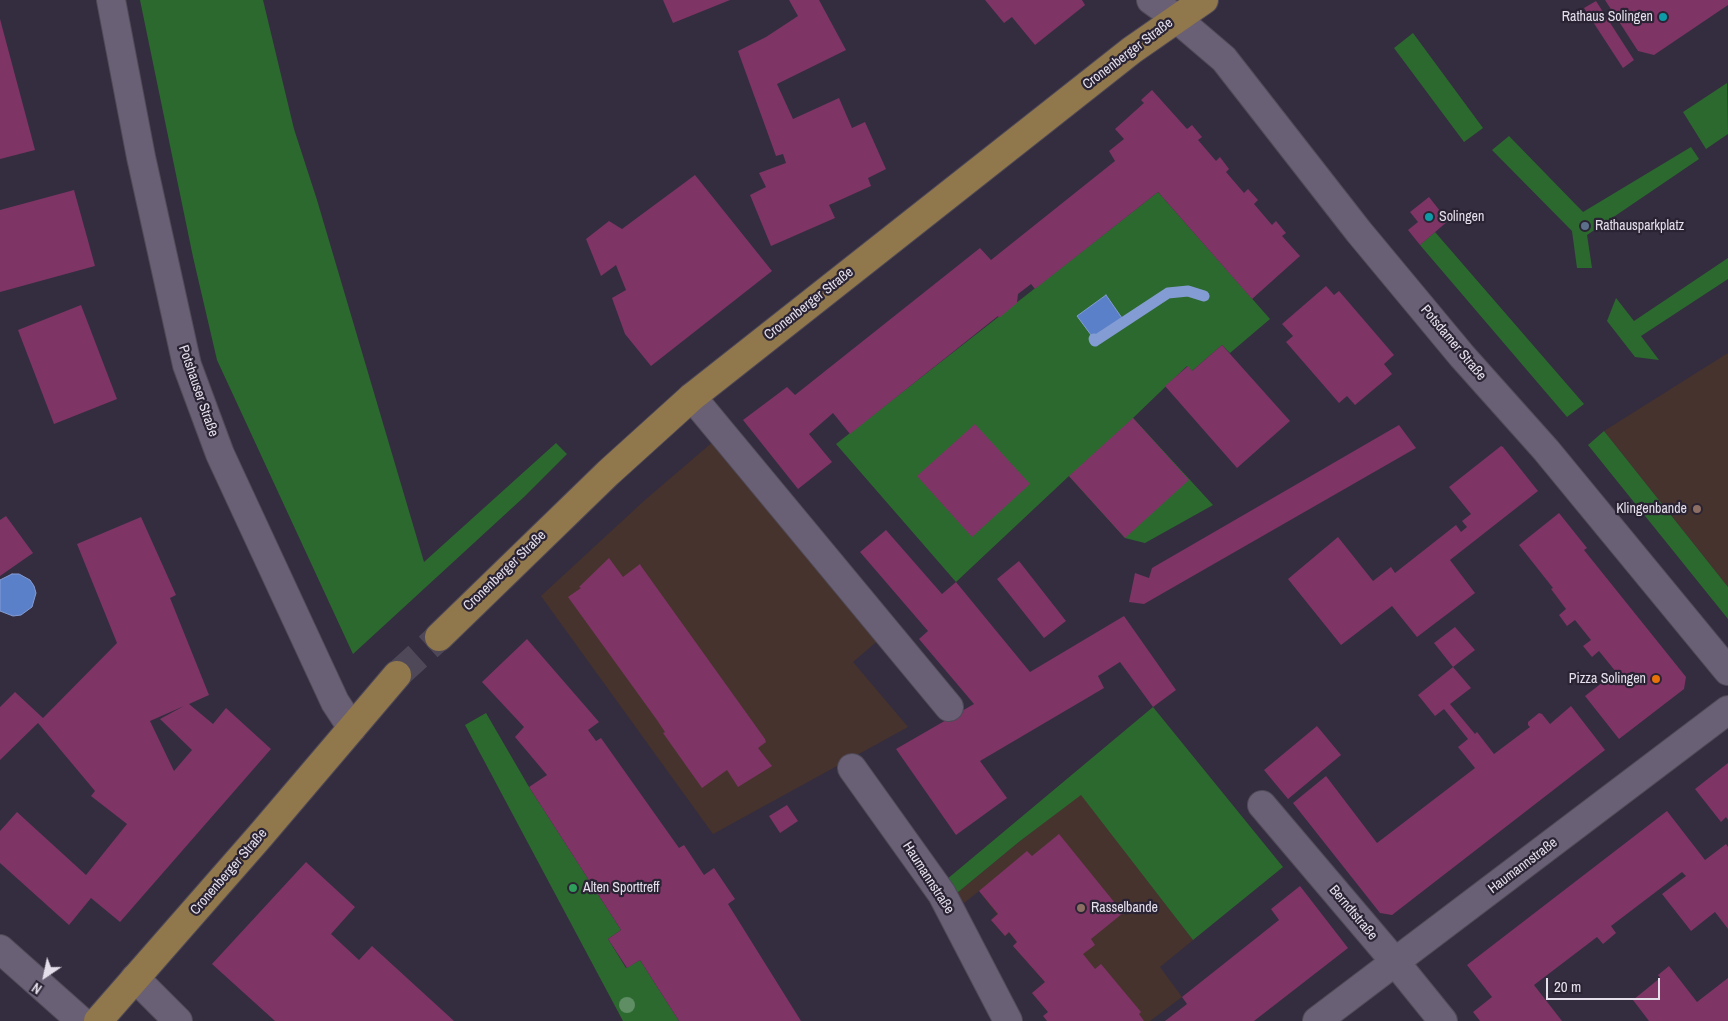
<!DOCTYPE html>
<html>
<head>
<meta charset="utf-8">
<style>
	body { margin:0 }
	#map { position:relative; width:1728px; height:1021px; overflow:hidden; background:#342d3f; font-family:"Archivo Narrow",sans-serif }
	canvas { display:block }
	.north { position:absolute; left:20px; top:951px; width:50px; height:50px; -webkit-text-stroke:4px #2a2334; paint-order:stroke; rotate:214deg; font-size:14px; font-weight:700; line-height:20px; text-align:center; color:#e4dfeb }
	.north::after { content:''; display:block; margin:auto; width:18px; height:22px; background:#e4dfeb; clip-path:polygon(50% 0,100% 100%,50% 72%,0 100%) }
	.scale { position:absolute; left:1546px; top:978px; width:114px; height:22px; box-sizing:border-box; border:2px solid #e4dfeb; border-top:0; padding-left:6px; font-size:15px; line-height:18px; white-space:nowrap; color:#e4dfeb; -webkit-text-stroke:4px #2a2334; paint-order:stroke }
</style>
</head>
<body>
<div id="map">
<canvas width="1728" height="1021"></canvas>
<div class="north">N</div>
<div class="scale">20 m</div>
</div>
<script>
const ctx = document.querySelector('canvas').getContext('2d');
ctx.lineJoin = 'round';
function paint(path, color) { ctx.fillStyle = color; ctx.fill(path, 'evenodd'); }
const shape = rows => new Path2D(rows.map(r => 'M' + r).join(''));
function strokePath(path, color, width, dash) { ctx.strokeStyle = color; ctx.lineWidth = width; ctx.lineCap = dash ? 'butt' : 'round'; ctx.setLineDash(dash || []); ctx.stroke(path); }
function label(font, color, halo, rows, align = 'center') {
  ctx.font = font + ' "Archivo Narrow",sans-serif'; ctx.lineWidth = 4.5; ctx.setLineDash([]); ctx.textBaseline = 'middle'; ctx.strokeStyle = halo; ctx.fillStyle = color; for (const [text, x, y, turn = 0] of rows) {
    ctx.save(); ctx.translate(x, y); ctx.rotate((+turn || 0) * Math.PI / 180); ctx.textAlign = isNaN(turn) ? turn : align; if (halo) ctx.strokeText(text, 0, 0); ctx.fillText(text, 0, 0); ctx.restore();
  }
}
const education = shape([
	[1728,353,1728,587,1604,431],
	[715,440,882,637,853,662,908,727,713,834,541,596,645,500],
	[1081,794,1193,940,1160,967,1182,997,1150,1021,1047,1021,1048,1012,1032,993,1045,982,1013,946,1017,942,1009,933,1005,936,991,920,997,914,979,891,964,903,957,893,1020,841]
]);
const green = shape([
	[140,0,263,0,294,129,317,200,424,562,556,443,567,454,524,497,353,654,217,360,193,257],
	[1413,33,1483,128,1464,142,1394,48],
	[1727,83,1728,134,1706,149,1683,112],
	[1509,136,1583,212,1691,147,1699,159,1587,235,1592,268,1577,268,1572,231,1492,150],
	[1158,192,1270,319,1230,353,1222,345,1192,371,1187,366,1133,418,1213,505,1145,543,1125,538,1069,476,956,582,836,444],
	[1435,232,1584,404,1567,417,1420,245],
	[1728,258,1728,279,1641,336,1659,360,1635,357,1607,321,1616,298,1634,321],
	[1604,431,1728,587,1728,619,1588,445],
	[1153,707,1283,867,1193,940,1081,795,1020,841,957,893,946,880],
	[486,713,529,787,621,930,608,939,626,968,640,960,679,1021,623,1021,465,725]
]);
const water = shape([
	[1106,295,1122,318,1094,339,1077,316,1106,295],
	[12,574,19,574,30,580,34,586,36,593,32,607,21,615,13,616,0,611,0,580,12,574]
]);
const stream = shape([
	[1094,339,1095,341,1168,293,1188,291,1204,296]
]);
const building = shape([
	[663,0,730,0,673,23],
	[789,0,819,0,846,50,777,84,793,119,839,98,852,128,865,122,886,169,868,178,871,186,829,205,835,218,771,246,750,195,766,187,759,173,786,163,783,154,776,156,738,51,766,37,798,16],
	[985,0,1082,0,1085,5,1035,45,1012,17,1004,23],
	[1605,0,1728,0,1728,5,1654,55,1638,51],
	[1596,1,1634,60,1623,68,1584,8],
	[0,19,35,150,0,159],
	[1152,90,1187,129,1192,125,1202,137,1198,140,1216,161,1220,157,1229,169,1226,172,1244,193,1248,189,1258,200,1254,204,1272,225,1276,221,1286,233,1282,236,1300,256,1252,299,1158,192,1035,289,1031,284,1018,294,1017,303,999,318,998,316,850,434,833,413,809,434,832,462,798,489,743,420,787,387,795,395,980,248,991,260,1115,161,1109,151,1124,139,1115,129,1144,103,1141,100],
	[695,175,772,271,651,366,625,334,612,298,626,290,616,265,601,276,586,239,609,221,622,229],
	[74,190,95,266,0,292,0,210],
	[1429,197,1448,221,1420,245,1408,230,1418,222,1410,212],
	[1326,286,1334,295,1339,291,1394,355,1384,364,1392,374,1355,405,1347,396,1339,403,1286,342,1293,336,1282,324],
	[81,305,117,399,54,424,18,330],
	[1222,345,1290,421,1237,468,1165,386,1188,366,1192,371],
	[1133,418,1189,480,1125,538,1069,476],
	[975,424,1030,484,972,537,917,476],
	[1399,425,1416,448,1144,604,1129,602,1135,573,1149,578,1152,568],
	[1501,446,1503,447,1538,491,1450,560,1475,593,1417,637,1392,606,1341,645,1288,579,1338,537,1373,581,1391,567,1395,573,1456,525,1461,532,1467,527,1462,521,1471,514,1449,487],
	[1559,513,1587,548,1584,550,1686,677,1684,689,1619,739,1585,696,1616,672,1599,651,1592,657,1583,646,1591,640,1575,620,1567,626,1559,615,1566,609,1551,589,1553,588,1519,545],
	[6,516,33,553,0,576,0,520],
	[141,517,176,595,170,598,209,695,189,704,213,724,226,708,271,749,120,922,91,898,69,925,0,863,0,831,17,812,86,875,127,824,91,796,95,791,38,723,0,760,0,707,15,692,43,718,117,643,77,544],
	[184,706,160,719,192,750,174,771,150,721],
	[886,530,942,594,956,582,1030,672,1124,616,1176,690,1153,707,1120,662,1098,676,1104,688,980,761,1007,798,956,835,896,749,974,704,919,639,928,631,860,552],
	[609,558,623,577,640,564,641,566,765,739,766,742,758,748,772,766,738,787,727,770,702,788,663,733,665,732,657,720,568,597,581,588,579,587],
	[1019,561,1066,621,1044,638,997,579],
	[1455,627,1475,650,1453,667,1434,643],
	[527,639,599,722,588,730,596,741,601,738,679,848,684,845,704,875,714,868,735,899,728,904,801,1021,679,1021,640,960,627,968,608,939,621,930,529,787,547,775,515,737,524,727,482,682],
	[1453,667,1471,688,1450,704,1475,734,1477,732,1494,754,1530,727,1528,725,1528,722,1539,713,1542,714,1550,724,1571,706,1605,750,1392,915,1380,913,1293,803,1326,776,1377,843,1475,768,1458,747,1468,739,1444,709,1435,716,1418,695],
	[1317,726,1341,755,1288,799,1264,770],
	[1728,763,1728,820,1726,817,1721,822,1695,789],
	[787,805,798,821,780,833,769,816],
	[1667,811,1705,860,1726,844,1728,847,1728,929,1715,912,1691,931,1662,894,1686,876,1682,872,1611,926,1616,933,1603,944,1597,937,1534,985,1562,1021,1480,1021,1473,1012,1492,997,1467,965],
	[1059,834,1123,913,1091,939,1095,945,1083,954,1095,969,1101,964,1141,1012,1139,1014,1144,1021,1047,1021,1043,1016,1048,1012,1032,993,1045,982,1013,946,1017,942,1009,932,1005,936,991,920,998,914,979,891,1027,851,1032,856],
	[306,862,355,907,331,934,359,960,372,946,454,1021,275,1021,212,964],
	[1300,886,1348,948,1254,1021,1165,1021,1187,1004,1182,997,1279,920,1271,909],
	[1669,966,1697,1002,1728,978,1728,1021,1649,1021,1633,1000,1660,978,1658,975]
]);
const majorTunnel = shape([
	[397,675,439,637]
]);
const minor = shape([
	[111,0,141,157,187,365,220,454,335,702,352,728],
	[1151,0,1176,18,1224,59,1359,232,1462,356,1546,450,1728,671],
	[692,397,949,707],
	[852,768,942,894,1008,1021],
	[1262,805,1396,963,1443,1021],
	[0,949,81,1021],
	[135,978,178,1021],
	[1317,1021,1728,710]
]);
const major = shape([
	[439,637,608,473,692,397,1132,50,1204,0],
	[98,1021,260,836,397,675]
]);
const trees = [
	[627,1005]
];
const markers = [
	[1663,17,5,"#0f9aa8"],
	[1429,217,5,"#0f9aa8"],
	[1585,226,5,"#5c6f8a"],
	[1697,509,5,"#8d6e63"],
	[1656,679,5,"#e8710a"],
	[573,888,5,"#2e9e5b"],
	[1081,908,5,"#8d6e63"]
];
const poiNames = [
	["Rathaus Solingen",1653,17,"right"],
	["Solingen",1439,217],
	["Rathausparkplatz",1595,226],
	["Klingenbande",1687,509,"right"],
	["Pizza Solingen",1646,679,"right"],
	["Alten Sporttreff",583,888],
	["Rasselbande",1091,908]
];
const streetNames = [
	["Cronenberger Straße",1128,54,-37],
	["Cronenberger Straße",809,304,-38],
	["Potsdamer Straße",1453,343,50],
	["Potshauser Straße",198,391,71],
	["Cronenberger Straße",505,571,-44],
	["Haumannstraße",1523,866,-37],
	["Cronenberger Straße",229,872,-49],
	["Haumannstraße",928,878,57],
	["Berndtstraße",1353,913,50]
];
paint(education, '#47332d');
paint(green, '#2c692f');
paint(water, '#5b80ca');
strokePath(water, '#849cd4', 1);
strokePath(stream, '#849cd4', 11);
paint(building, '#7e3465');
strokePath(majorTunnel, '#4e4859', 28, [28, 14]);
strokePath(minor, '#504a58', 30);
strokePath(major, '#504a58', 30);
strokePath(minor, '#696075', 28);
strokePath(major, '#91774c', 28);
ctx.fillStyle = '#5f8d64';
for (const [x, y] of trees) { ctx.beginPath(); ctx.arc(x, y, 8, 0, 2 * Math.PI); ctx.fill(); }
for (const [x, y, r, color] of markers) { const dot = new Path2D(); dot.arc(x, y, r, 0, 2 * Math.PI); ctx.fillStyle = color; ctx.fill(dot); strokePath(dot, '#2a2334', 2); }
label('14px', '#e4dfeb', '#2a2334', poiNames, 'left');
label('14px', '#e4dfeb', '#2a2334', streetNames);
</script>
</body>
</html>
